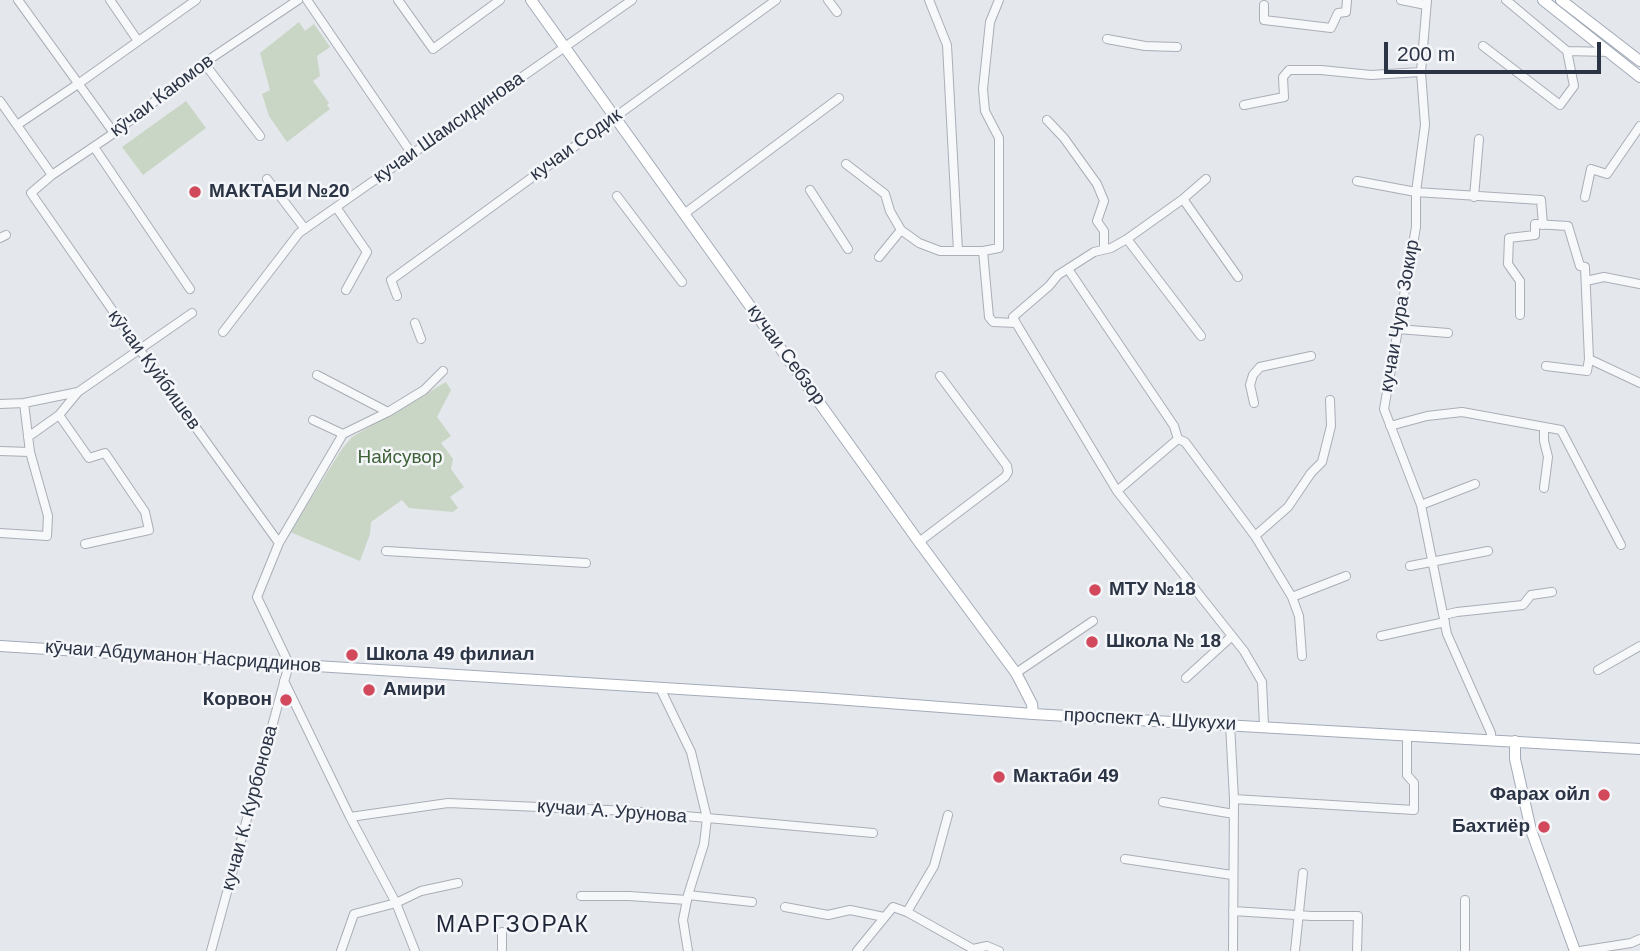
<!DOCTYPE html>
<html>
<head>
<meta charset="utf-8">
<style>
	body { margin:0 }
	#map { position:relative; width:1640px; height:951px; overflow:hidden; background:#e4e7ec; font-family:Helvetica,sans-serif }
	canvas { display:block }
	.scale { position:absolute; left:1384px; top:42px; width:217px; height:32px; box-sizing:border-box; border:4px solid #2b3445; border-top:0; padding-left:9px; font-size:21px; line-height:24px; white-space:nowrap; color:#2b3445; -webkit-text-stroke:5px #f4f6f9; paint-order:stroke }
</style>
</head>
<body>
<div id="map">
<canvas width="1640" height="951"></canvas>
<div class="scale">200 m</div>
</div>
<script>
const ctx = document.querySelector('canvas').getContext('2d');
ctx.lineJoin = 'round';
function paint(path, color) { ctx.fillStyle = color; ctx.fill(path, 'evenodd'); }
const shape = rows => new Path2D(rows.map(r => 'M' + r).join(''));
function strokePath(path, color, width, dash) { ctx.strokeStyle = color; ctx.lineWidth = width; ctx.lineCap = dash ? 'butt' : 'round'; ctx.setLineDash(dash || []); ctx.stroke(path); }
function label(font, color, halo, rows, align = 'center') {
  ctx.font = font + ' Helvetica,sans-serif'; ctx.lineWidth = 5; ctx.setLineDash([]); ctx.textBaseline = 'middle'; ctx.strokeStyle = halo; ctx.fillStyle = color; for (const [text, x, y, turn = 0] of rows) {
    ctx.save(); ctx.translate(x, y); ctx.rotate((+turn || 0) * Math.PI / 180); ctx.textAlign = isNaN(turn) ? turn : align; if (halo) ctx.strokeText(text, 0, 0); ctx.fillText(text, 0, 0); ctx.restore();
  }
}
const green = shape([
	[299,22,305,31,314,24,330,47,317,56,320,76,313,81,329,103,327,105,330,109,287,142,269,116,262,94,270,90,260,53],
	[186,101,206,128,143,175,122,147],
	[446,382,451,390,437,417,451,436,441,443,453,459,451,469,464,487,450,497,458,508,453,512,409,508,402,500,371,522,370,534,360,561,290,532,342,449,352,437]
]);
const minor = shape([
	[18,0,114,133],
	[110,0,138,41],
	[307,0,412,154],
	[398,0,433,49,500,0],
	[828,0,837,12],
	[929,0,947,45,958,251],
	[1401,0,1426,5],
	[1427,0,1421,72,1425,125,1416,192,1416,227,1384,409,1421,505,1447,634,1491,733,1491,740],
	[1506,0,1567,51,1609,52],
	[1264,5,1264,20,1331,28,1338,13,1346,12,1347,0],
	[1107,39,1145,46,1177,47],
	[1483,46,1560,105,1574,86,1567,51],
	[204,63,260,136],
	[0,101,52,175],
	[1244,105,1284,97,1283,77,1289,70,1321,70,1371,75,1421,72],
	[1047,120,1064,138,1097,184,1104,201,1097,221,1104,231,1104,249],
	[17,125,78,84,196,0],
	[94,147,190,289],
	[846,164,885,194,890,211,901,230,919,243,940,251,983,251,989,317,993,322,1016,323],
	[267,179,305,229],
	[1357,181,1416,192,1541,200,1543,225],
	[810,190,848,249],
	[617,196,682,282],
	[1474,197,1479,139],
	[1585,197,1591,169,1607,174,1640,126],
	[1183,199,1238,277],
	[336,207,367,252,346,290],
	[684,214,839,98],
	[0,238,6,235],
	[1127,239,1201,336],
	[983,251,999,248,999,138,985,111,983,89,990,22,999,0],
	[879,257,901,230],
	[1068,269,1174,426,1178,439,1185,442,1255,536,1292,597,1299,616,1302,656],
	[1586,281,1604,277,1640,284],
	[397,296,391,280,776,0],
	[1520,315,1520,281,1508,264,1509,238,1535,235,1535,224,1568,226,1580,266,1585,267,1589,359,1640,383],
	[415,323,421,339],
	[1016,323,1117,491,1244,651,1262,682,1264,726],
	[1016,323,1013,317,1049,286,1058,275,1094,252,1111,248,1127,239,1183,199,1206,179],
	[1398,329,1448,333],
	[223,332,299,233,632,0],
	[1546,366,1587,371,1589,359],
	[317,375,388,412],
	[1254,403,1250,385,1253,375,1260,367,1311,356],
	[0,404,24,403,78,392,192,313],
	[59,415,89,458,105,453,145,512,149,530,85,544],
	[313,420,343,434],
	[1390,426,1427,416,1462,412,1561,430,1621,545],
	[1544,427,1544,441,1548,457,1544,488],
	[28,437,59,415,78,392],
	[0,451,30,452],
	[1117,491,1178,439],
	[1421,505,1475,484],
	[0,533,47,536,48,516,30,452,24,403],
	[1255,536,1288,507,1311,473,1322,462,1331,426,1330,400],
	[919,542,1005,477,1008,472,1007,466,940,376],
	[279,543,140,350,31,193,52,175,114,133,204,63,298,0],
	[386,551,586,563],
	[1410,566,1488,551],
	[1292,597,1346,576],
	[1444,615,1457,612,1523,605,1531,595,1552,592],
	[1381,636,1445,622],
	[1598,670,1640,646],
	[1016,673,1093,621],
	[1186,678,1232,636],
	[284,681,350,817,396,903,415,951],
	[660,688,691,752,707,818,704,844,688,895,683,920,688,951],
	[1230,724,1234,799,1233,951],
	[1234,799,1414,810,1414,783,1407,775,1407,735],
	[1163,802,1234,814],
	[350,817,448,803,630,811,873,833],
	[1125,859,1232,875],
	[688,895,752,902],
	[581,896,629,896,687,900],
	[785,907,828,915,850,910,884,917],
	[1233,911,1312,916,1358,916,1357,951],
	[907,912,934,866,948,815],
	[211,951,289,664,257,597,279,543,343,434,388,412,424,390,443,371],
	[341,951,354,914,396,903,421,891,458,883],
	[502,951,502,932],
	[857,951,893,907,907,912,973,949,987,946,999,951],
	[1295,951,1303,873],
	[1465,951,1465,900],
	[1580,951,1631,943,1640,939]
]);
const major = shape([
	[531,0,919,542,1016,673,1032,704,1033,714],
	[1543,0,1640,77],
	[1561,0,1640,61],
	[0,646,822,698,1033,714,1640,749],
	[1515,741,1515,759,1531,830,1575,951]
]);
const markers = [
	[195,192,7,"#d1495b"],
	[1095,590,7,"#d1495b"],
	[1092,642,7,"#d1495b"],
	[352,655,7,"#d1495b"],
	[369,690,7,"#d1495b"],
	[286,700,7,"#d1495b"],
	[999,777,7,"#d1495b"],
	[1604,795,7,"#d1495b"],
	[1544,827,7,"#d1495b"]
];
const streetNames = [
	["кӯчаи Каюмов",162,96,-37],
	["кучаи Шамсидинова",449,128,-35],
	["кучаи Содик",576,145,-36],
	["кучаи Чура Зокир",1400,316,-80],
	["кучаи Себзор",786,355,54],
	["кӯчаи Куйбишев",154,370,54],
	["кӯчаи Абдуманон Насриддинов",183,657,4],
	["проспект А. Шукухи",1150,720,3],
	["кучаи К. Курбонова",250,808,-75],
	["кучаи А. Урунова",612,812,4]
];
const poiNames = [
	["МАКТАБИ №20",209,192],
	["МТУ №18",1109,590],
	["Школа № 18",1106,642],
	["Школа 49 филиал",366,655],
	["Амири",383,690],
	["Корвон",272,700,"right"],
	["Мактаби 49",1013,777],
	["Фарах ойл",1590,795,"right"],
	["Бахтиёр",1530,827,"right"]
];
const parkNames = [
	["Найсувор",400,458]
];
const quarterNames = [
	["МАРГЗОРАК",513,926]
];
paint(green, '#c9d6c5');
strokePath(minor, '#a9aeb7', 10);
strokePath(major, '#a3abb8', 12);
strokePath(minor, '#f7f8fa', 8);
strokePath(major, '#fff', 10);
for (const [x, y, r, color] of markers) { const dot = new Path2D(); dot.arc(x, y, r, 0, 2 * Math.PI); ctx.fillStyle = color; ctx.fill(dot); strokePath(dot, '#f4f6f9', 2.5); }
label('19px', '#2b3445', '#f4f6f9', streetNames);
label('bold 19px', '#2b3445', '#f4f6f9', poiNames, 'left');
label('19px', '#3f6138', '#f4f6f9', parkNames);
ctx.letterSpacing = '2px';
label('23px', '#1d2536', '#f4f6f9', quarterNames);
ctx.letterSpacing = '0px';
</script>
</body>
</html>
